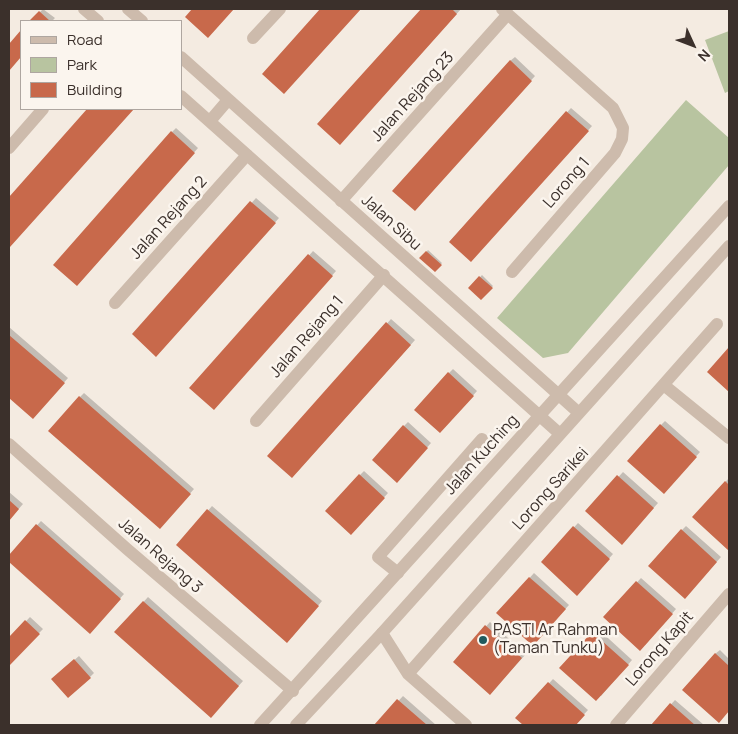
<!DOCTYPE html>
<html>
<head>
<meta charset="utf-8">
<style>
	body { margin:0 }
	#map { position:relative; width:738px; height:734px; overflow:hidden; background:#f4ebe1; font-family:Manrope,sans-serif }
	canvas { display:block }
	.frame { position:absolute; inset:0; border:10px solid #3b302b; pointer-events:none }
	.legend { position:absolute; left:20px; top:20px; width:162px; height:90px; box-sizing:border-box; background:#fbf5ee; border:1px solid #aea6a0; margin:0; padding:6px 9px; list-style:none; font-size:15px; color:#3b302b }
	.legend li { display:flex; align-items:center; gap:10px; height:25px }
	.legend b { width:25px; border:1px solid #aea6a0 }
	.north { position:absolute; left:668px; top:20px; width:50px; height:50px; -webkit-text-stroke:4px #fbf5ee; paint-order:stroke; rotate:133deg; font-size:14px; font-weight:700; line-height:20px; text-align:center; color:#3b302b }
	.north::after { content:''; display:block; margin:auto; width:18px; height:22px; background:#3b302b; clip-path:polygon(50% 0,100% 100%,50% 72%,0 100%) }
</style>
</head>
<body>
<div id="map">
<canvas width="738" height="734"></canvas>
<div class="frame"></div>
<ul class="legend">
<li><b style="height:6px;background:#cdbbac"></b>Road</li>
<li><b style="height:14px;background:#b8c4a0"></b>Park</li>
<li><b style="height:14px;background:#c8694b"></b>Building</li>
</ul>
<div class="north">N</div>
</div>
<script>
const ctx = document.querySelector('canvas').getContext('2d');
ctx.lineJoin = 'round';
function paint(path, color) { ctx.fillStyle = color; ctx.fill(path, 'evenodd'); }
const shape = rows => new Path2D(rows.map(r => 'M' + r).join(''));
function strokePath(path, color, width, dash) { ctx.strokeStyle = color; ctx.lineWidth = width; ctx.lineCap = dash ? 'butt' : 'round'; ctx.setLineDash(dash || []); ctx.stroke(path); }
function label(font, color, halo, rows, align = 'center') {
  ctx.font = font + ' Manrope,sans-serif'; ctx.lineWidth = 5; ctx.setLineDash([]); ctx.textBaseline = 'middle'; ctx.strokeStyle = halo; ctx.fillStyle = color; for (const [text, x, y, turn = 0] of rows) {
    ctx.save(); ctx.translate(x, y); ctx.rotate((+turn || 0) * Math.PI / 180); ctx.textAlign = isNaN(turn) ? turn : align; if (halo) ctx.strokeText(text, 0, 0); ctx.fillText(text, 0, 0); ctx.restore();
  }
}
const green = shape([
	[729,31,729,91,725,93,705,40],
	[686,100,729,138,729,165,568,353,543,358,497,318]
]);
const shadow = shape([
	[43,9,55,18,52,21,31,21],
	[423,9,461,9,344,139,319,124],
	[515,57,535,76,419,205,510,61],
	[571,108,592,126,475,256,450,241],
	[89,109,133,109,10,246,9,199],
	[176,128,198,148,81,281,172,132],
	[256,198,279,218,160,351,133,334],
	[428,250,442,263,435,271,421,258],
	[313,251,336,271,218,404,191,388],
	[482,275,493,286,481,299,470,288],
	[391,319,415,340,297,472,269,456],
	[9,327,68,378,33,418,9,397],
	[453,369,477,391,445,427,449,373],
	[84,393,194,489,164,523,80,397],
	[665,421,700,452,668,488,661,425],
	[408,422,431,443,401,477,404,426],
	[364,471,388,493,355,529,360,475],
	[623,472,658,503,626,539,587,511],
	[729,478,729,549,694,517],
	[9,492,23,504,9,520],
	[212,506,322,601,292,637,178,545],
	[41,521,124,594,90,632,9,560,9,556],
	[578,523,613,554,581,590,542,562],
	[686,526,721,557,689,593,682,530],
	[534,573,569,605,537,640,498,613],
	[641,578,676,609,645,645,605,617],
	[148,597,243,681,215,712,116,632],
	[30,617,43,629,9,664,9,639],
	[490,622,526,654,494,689,454,662],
	[597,628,632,660,601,696,561,668],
	[720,650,729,659,729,709,719,721,715,654],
	[79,656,94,673,90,677,57,675],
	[553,679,588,710,574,725,525,725,517,718],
	[403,696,436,725,376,725],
	[675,700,704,725,652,725]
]);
const building = shape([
	[192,9,234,9,208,38,185,17],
	[320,9,361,9,284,94,262,74],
	[421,9,452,9,457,14,340,145,317,124],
	[39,11,50,21,29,21],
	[21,30,21,57,9,71,9,44],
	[510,60,532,81,415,211,392,191],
	[87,109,134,109,10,247,9,197],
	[566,111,589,131,471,262,449,242],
	[171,131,195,153,77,286,53,265],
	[250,201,276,223,156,357,132,334],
	[426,251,442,265,435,272,419,258],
	[308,254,333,276,214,410,189,388],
	[479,276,493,288,481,300,468,288],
	[386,322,411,345,292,478,267,456],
	[9,335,65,383,33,419,9,398],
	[729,347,729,392,707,372],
	[448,372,474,396,440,433,414,410],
	[79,396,191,494,160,529,48,431],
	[660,424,697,457,664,494,627,461],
	[403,425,428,448,397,483,372,460],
	[359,474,385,498,351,535,325,511],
	[617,475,654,508,622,545,585,511],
	[725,481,729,485,729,551,692,517],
	[9,500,19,509,9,521],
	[207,509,319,606,287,643,176,545],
	[36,524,121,599,90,634,9,562,9,555],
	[573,526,610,559,577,596,541,562],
	[681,529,717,562,685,599,648,566],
	[529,577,566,609,533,646,496,613],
	[636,581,673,614,640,651,603,617],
	[143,601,239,686,211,718,114,632],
	[25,620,40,634,9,666,9,637],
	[485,625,522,658,490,695,453,662],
	[592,632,629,665,596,701,559,668],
	[715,653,729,666,729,711,719,723,682,690],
	[74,659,91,678,68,698,51,679],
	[548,682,585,715,576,725,523,725,515,718],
	[397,699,427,725,374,725],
	[670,703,695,725,651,725]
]);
const minor = shape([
	[502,9,613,108,623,128,622,139,615,153,512,272],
	[253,38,280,9],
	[9,148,43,109],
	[341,201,508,14],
	[115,303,247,155],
	[665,386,729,438],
	[256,421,384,275],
	[9,444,127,549,293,691],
	[398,573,378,557,482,439],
	[382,633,408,674,466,725],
	[408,674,717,324],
	[616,725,729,594]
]);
const tertiary = shape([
	[84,9,98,21],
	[128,9,142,21],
	[181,57,579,413],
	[181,96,560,434],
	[210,121,228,100],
	[260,725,729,206],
	[296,725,382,633,729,246]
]);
const markers = [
	[483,640,5,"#1f5a5e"]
];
const streetNames = [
	["Jalan Rejang 23",413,97,-48],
	["Lorong 1",567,183,-49],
	["Jalan Rejang 2",169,218,-48],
	["Jalan Sibu",391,223,42],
	["Jalan Rejang 1",307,337,-49],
	["Jalan Kuching",482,455,-48],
	["Lorong Sarikei",551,489,-48],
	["Jalan Rejang 3",160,556,41],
	["Lorong Kapit",660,649,-49]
];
const poiNames = [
	["PASTI Ar Rahman",493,631],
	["(Taman Tunku)",493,649]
];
paint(green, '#b8c4a0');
paint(shadow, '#0003');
paint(building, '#c8694b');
strokePath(minor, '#cdbbac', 12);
strokePath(tertiary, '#cdbbac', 12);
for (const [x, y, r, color] of markers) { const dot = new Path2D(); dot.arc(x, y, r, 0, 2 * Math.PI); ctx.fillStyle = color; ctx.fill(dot); strokePath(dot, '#fbf5ee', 2); }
label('16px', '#3b302b', '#fbf5ee', streetNames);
label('16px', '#3b302b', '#fbf5ee', poiNames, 'left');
</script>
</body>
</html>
